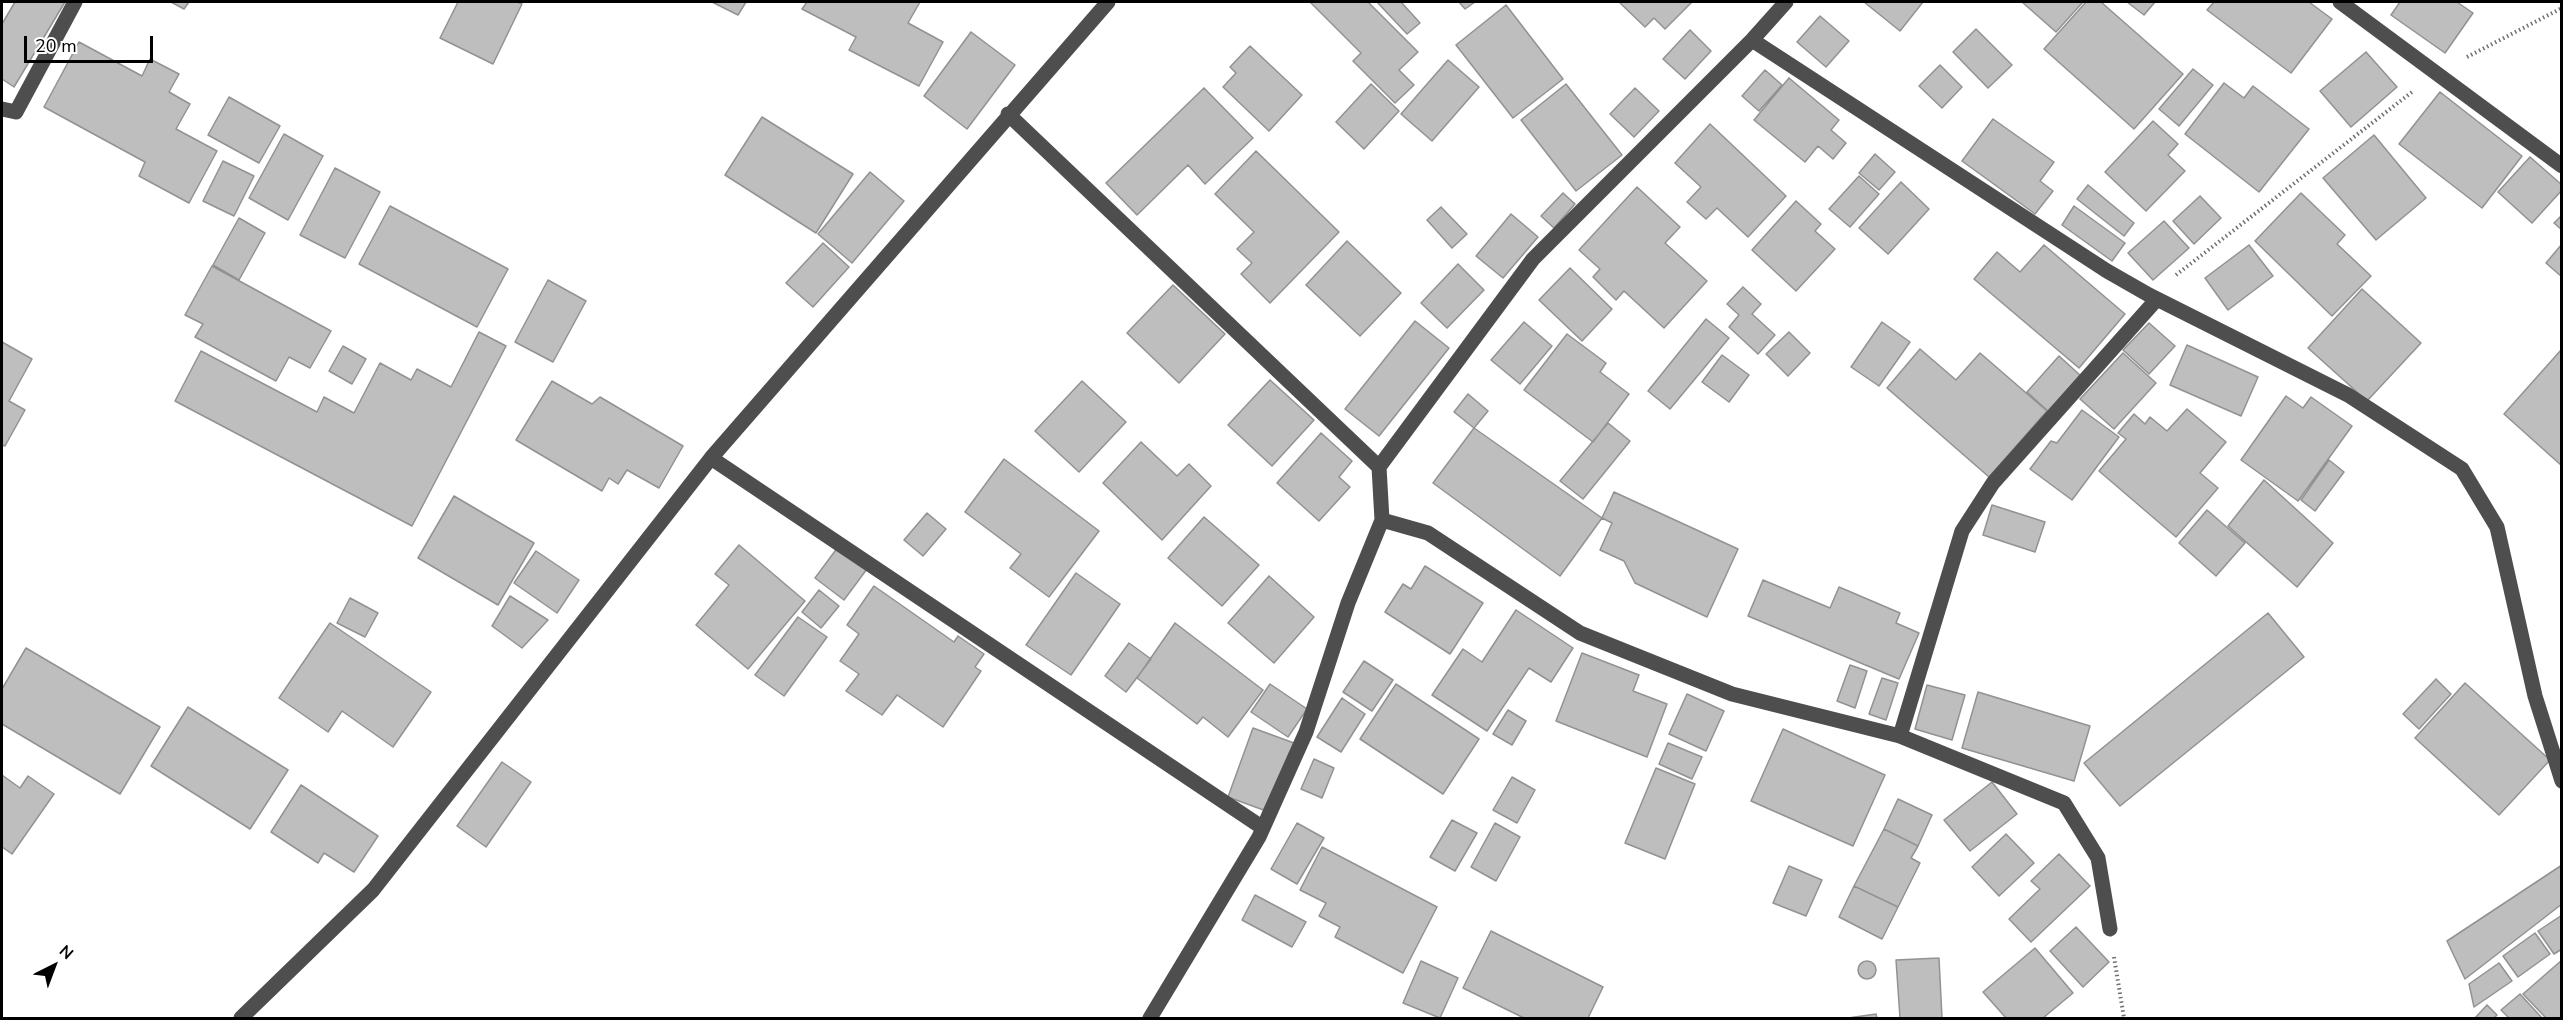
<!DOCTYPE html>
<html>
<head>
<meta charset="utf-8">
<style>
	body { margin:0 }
	#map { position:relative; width:2563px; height:1020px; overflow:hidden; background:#fff; font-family:"Nunito Sans",sans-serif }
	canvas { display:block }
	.frame { position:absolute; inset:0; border:3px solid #000; pointer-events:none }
	.north { position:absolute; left:24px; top:936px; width:60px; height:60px; -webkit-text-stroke:4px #fff; paint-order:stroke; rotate:42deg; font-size:16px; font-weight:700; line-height:24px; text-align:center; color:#000 }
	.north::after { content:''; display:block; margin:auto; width:21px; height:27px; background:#000; clip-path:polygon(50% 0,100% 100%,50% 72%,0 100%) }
	.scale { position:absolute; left:24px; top:36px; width:129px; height:27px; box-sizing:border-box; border:3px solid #000; border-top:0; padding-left:8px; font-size:18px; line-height:21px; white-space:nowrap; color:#000; -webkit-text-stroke:4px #fff; paint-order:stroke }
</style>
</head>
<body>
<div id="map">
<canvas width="2563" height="1020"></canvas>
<div class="frame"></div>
<div class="north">N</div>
<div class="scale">20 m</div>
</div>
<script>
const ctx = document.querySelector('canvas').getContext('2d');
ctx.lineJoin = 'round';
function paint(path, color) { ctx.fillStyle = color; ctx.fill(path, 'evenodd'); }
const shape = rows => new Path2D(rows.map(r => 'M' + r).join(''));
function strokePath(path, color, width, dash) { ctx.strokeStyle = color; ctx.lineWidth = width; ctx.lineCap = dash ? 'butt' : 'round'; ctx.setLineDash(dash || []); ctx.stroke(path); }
const building = shape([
	[15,2,65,2,14,87,2,79,2,24,15,2],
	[171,2,189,2,184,9,171,2],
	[458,2,517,2,522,4,493,64,440,38,458,2],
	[712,2,746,2,738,15,712,2],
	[807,2,920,2,908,23,943,42,919,86,849,50,856,37,802,9,807,2],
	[1310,2,1368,2,1418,52,1399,70,1414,85,1395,103,1353,61,1361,53,1310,2],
	[1377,2,1401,2,1420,23,1407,34,1377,2],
	[1459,2,1475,2,1465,9,1459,2],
	[1619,2,1692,2,1665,29,1654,18,1645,27,1619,2],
	[1864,2,1923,2,1900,31,1864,2],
	[2022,2,2083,2,2056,32,2022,2],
	[2086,2,2101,2,2183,74,2134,129,2044,49,2086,2],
	[2127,2,2155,2,2144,15,2127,2],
	[2214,2,2309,2,2332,19,2291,73,2207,10,2214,2],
	[2400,2,2457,2,2473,13,2445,53,2391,15,2400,2],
	[1506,5,1563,79,1513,118,1456,45,1506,5],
	[1820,16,1849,41,1826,67,1797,42,1820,16],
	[1976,29,2012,65,1988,88,1953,52,1976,29],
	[1690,30,1711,51,1685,79,1663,59,1690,30],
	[971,32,1015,65,967,129,924,96,971,32],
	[79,42,142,76,150,59,179,74,169,92,190,104,176,129,217,151,189,203,139,176,145,162,44,107,79,42],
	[1250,46,1302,95,1269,131,1223,87,1236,73,1230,67,1250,46],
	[2366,52,2397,87,2351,127,2320,91,2366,52],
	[1448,60,1479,87,1432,141,1401,114,1448,60],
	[1940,65,1962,87,1942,108,1919,86,1940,65],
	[2193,69,2213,85,2179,126,2159,109,2193,69],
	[1765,70,1782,85,1759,111,1742,96,1765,70],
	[1789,78,1839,120,1831,130,1846,143,1833,159,1818,146,1805,162,1754,120,1789,78],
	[2224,83,2244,98,2253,86,2309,129,2259,192,2185,134,2224,83],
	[1371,84,1399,111,1364,149,1336,122,1371,84],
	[1566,84,1622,155,1576,191,1521,120,1566,84],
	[1204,88,1253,138,1205,184,1188,165,1137,215,1106,183,1204,88],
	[1635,88,1659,111,1634,137,1610,114,1635,88],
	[2440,92,2522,156,2482,208,2399,144,2440,92],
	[229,97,280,126,259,163,208,135,229,97],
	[762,117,853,174,816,233,725,175,762,117],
	[1993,119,2054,162,2040,181,2053,191,2035,214,1962,161,1993,119],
	[2153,121,2178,144,2168,155,2185,171,2146,211,2105,172,2153,121],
	[1710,124,1786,196,1748,237,1717,208,1706,219,1687,202,1701,187,1675,163,1710,124],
	[284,134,323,156,288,220,249,198,284,134],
	[2374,135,2426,198,2376,240,2323,178,2374,135],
	[1256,151,1339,232,1270,303,1241,274,1252,263,1237,249,1254,232,1215,194,1256,151],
	[1875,154,1895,172,1879,190,1859,173,1875,154],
	[2530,157,2562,185,2562,190,2532,223,2498,192,2530,157],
	[223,161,254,176,234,216,203,201,223,161],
	[335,168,380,192,345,258,300,235,335,168],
	[870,172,904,201,852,263,818,234,870,172],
	[1859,176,1879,194,1850,227,1829,209,1859,176],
	[1901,182,1929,209,1888,254,1859,228,1901,182],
	[2088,185,2134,223,2124,236,2077,199,2088,185],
	[1637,187,1680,227,1665,243,1707,281,1664,328,1624,291,1616,300,1593,277,1600,269,1579,250,1637,187],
	[1563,193,1575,204,1554,228,1541,216,1563,193],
	[2301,193,2345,235,2337,244,2371,276,2332,316,2255,241,2301,193],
	[2200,196,2221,218,2194,244,2173,221,2200,196],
	[1796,201,1821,224,1815,231,1835,249,1796,291,1752,250,1796,201],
	[390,206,508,269,477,327,359,264,390,206],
	[2074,206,2125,243,2112,261,2062,225,2074,206],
	[1441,207,1467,234,1452,248,1427,220,1441,207],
	[1511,214,1538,237,1503,278,1476,256,1511,214],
	[2562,215,2562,230,2554,223,2562,215],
	[239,218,265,233,239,280,213,265,239,218],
	[2164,221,2189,248,2153,280,2128,253,2164,221],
	[1347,241,1401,293,1360,336,1306,285,1347,241],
	[823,243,849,267,813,307,786,283,823,243],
	[2562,244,2562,277,2546,263,2562,244],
	[2044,245,2125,314,2079,368,1974,279,1997,252,2020,272,2044,245],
	[2249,245,2273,276,2228,310,2205,278,2249,245],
	[1458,264,1484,290,1447,328,1421,303,1458,264],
	[212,266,331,331,310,368,289,357,276,381,195,337,203,324,185,315,212,266],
	[1570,268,1612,309,1582,341,1539,300,1570,268],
	[548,280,586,301,553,362,515,342,548,280],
	[1173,285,1225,334,1179,383,1127,333,1173,285],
	[1743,287,1761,304,1752,314,1775,335,1758,354,1729,327,1739,315,1727,304,1743,287],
	[2362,289,2421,343,2367,401,2308,348,2362,289],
	[1706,319,1729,338,1670,409,1648,391,1706,319],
	[1415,321,1449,348,1379,436,1345,409,1415,321],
	[1524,322,1552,346,1520,384,1491,360,1524,322],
	[1882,322,1910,342,1879,386,1851,367,1882,322],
	[2149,323,2175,346,2149,374,2123,350,2149,323],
	[479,332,506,346,412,526,175,401,201,351,317,412,324,397,354,413,380,363,411,380,417,369,451,387,479,332],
	[1789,332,1810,353,1788,376,1766,354,1789,332],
	[1567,334,1606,363,1600,372,1629,394,1593,442,1524,390,1567,334],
	[2,342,32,359,9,401,25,410,5,446,2,445,2,342],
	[2187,345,2258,377,2241,416,2170,385,2187,345],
	[343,346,366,359,352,384,329,371,343,346],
	[1920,349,1956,380,1980,353,2047,411,1989,477,1887,388,1920,349],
	[2561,350,2562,350,2562,466,2504,414,2561,350],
	[2123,353,2156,383,2114,429,2080,399,2123,353],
	[1722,355,1749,375,1729,402,1702,382,1722,355],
	[2059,356,2081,376,2049,412,2027,392,2059,356],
	[1270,380,1314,420,1272,466,1228,425,1270,380],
	[552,381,592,404,600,397,683,446,659,488,627,470,618,484,609,478,602,491,516,440,552,381],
	[1082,381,1126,422,1079,472,1035,431,1082,381],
	[1468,394,1488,411,1474,428,1454,412,1468,394],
	[2286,396,2303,408,2311,397,2352,426,2298,501,2241,460,2286,396],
	[2187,409,2226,442,2200,473,2218,488,2176,537,2099,471,2126,439,2118,433,2134,414,2145,424,2150,417,2167,431,2187,409],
	[2082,410,2119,437,2072,500,2030,469,2051,441,2057,443,2082,410],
	[1608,423,1630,441,1583,499,1560,481,1608,423],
	[1474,428,1602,518,1560,576,1433,483,1474,428],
	[1321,433,1352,461,1339,477,1350,487,1319,521,1277,483,1321,433],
	[1141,442,1177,476,1189,464,1211,486,1162,540,1103,483,1141,442],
	[1004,459,1099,531,1049,597,1010,568,1021,554,965,512,1004,459],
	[2329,460,2344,472,2315,511,2301,500,2329,460],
	[2264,480,2333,543,2297,587,2228,526,2264,480],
	[1614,492,1738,549,1707,617,1635,583,1624,561,1600,550,1612,523,1602,518,1614,492],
	[454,496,534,543,498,605,418,558,454,496],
	[1992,505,2045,522,2035,552,1983,535,1992,505],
	[2207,510,2245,543,2216,576,2179,543,2207,510],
	[927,513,946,529,923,556,904,540,927,513],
	[1204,517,1259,565,1222,606,1168,558,1204,517],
	[739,545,805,601,748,669,696,625,729,585,715,574,739,545],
	[838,547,867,569,844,600,815,578,838,547],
	[536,551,579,580,557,613,514,583,536,551],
	[1425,566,1483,603,1450,654,1385,612,1403,584,1411,589,1425,566],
	[1076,573,1120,604,1071,675,1026,645,1076,573],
	[1269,576,1314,617,1274,663,1228,623,1269,576],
	[1763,580,1830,608,1839,587,1900,613,1896,623,1919,633,1899,679,1748,616,1763,580],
	[874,586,954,642,958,636,984,654,975,667,981,671,943,727,897,695,882,715,846,691,859,674,840,661,859,634,847,625,874,586],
	[819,590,839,606,821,628,802,612,819,590],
	[510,596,548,620,522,648,492,626,510,596],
	[350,598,378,613,365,637,337,623,350,598],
	[1516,610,1573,648,1551,682,1529,668,1487,731,1432,695,1463,649,1482,662,1516,610],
	[2268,613,2304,657,2120,806,2084,763,2268,613],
	[798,617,827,637,784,696,755,675,798,617],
	[330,623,431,692,393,747,342,711,328,732,279,698,330,623],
	[1175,623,1263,690,1228,737,1203,717,1197,724,1137,678,1175,623],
	[1129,643,1151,659,1126,692,1105,676,1129,643],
	[26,648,160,727,120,794,2,724,2,689,26,648],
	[1582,653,1639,675,1633,691,1667,704,1647,757,1556,721,1582,653],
	[1364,661,1393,680,1372,711,1343,692,1364,661],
	[1850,665,1867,671,1855,708,1837,701,1850,665],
	[1882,678,1898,683,1886,720,1869,714,1882,678],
	[2436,679,2451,694,2419,729,2403,714,2436,679],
	[2465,683,2550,760,2499,815,2415,738,2465,683],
	[1270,684,1307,709,1288,737,1251,712,1270,684],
	[1396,684,1479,739,1443,794,1360,739,1396,684],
	[1927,685,1965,695,1952,740,1915,729,1927,685],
	[1978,692,2090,726,2074,781,1962,748,1978,692],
	[1687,694,1724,711,1706,751,1669,734,1687,694],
	[1342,698,1365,714,1341,752,1317,737,1342,698],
	[188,707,288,770,250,829,151,766,188,707],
	[1508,710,1526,721,1512,745,1493,734,1508,710],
	[1253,728,1294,743,1269,812,1228,797,1253,728],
	[1783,729,1885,775,1853,846,1751,801,1783,729],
	[1668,743,1702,757,1692,779,1659,764,1668,743],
	[1314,759,1334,768,1322,798,1301,789,1314,759],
	[502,762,531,782,486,847,457,826,502,762],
	[1656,768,1695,784,1665,859,1625,843,1656,768],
	[2,775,20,788,28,776,54,794,12,854,2,847,2,775],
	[1512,777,1535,790,1517,823,1493,810,1512,777],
	[1992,782,2017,814,1970,851,1944,820,1992,782],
	[301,785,378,836,354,872,324,853,318,863,271,832,301,785],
	[1898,799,1932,815,1918,846,1884,829,1898,799],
	[1452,820,1477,833,1455,871,1430,857,1452,820],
	[1297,823,1324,838,1297,884,1271,869,1297,823],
	[1495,823,1520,837,1496,881,1471,867,1495,823],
	[1884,829,1918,846,1911,858,1920,863,1898,907,1854,886,1884,829],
	[2006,834,2034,863,1999,896,1972,867,2006,834],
	[1322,847,1437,907,1403,973,1335,937,1340,927,1319,916,1326,903,1300,890,1322,847],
	[2059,854,2090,886,2031,942,2009,919,2040,889,2031,881,2059,854],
	[2562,865,2562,904,2465,979,2447,941,2562,865],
	[1789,866,1822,880,1806,916,1773,903,1789,866],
	[1854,886,1898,907,1882,939,1839,917,1854,886],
	[1255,895,1306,922,1292,947,1242,920,1255,895],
	[2562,915,2562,949,2554,954,2538,931,2562,915],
	[2076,927,2109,962,2083,987,2050,951,2076,927],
	[1491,931,1603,987,1588,1018,1524,1018,1463,988,1491,931],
	[2535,933,2550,954,2518,977,2503,956,2535,933],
	[2035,948,2073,993,2043,1018,2006,1018,1983,992,2035,948],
	[1939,958,1942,1018,1900,1018,1896,960,1939,958],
	[2562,960,2562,1018,2546,1018,2523,994,2562,960],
	[1421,961,1458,978,1440,1018,1403,1003,1421,961],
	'1858 970a9 9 0 1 1 18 0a9 9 0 1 1-18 0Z',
	[2499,963,2512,981,2474,1007,2469,984,2499,963],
	[2520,994,2542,1018,2509,1018,2501,1010,2520,994],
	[2487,1005,2497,1015,2494,1018,2475,1018,2487,1005],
	[1876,1014,1877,1018,1848,1018,1876,1014]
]);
const path = shape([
	[2467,57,2562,8],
	[2176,275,2412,92],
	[2114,957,2124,1018]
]);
const minor = shape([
	[2340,2,2562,166],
	[1752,40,2107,271,2149,295,2348,395,2462,469,2497,527,2535,696,2562,781],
	[2,109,16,112,75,2],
	[1008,114,1379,467],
	[711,458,1263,828],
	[1382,520,1428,533,1580,633,1732,694,1900,736,2064,803,2098,858,2110,929],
	[1900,736,1962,531,1993,483,2157,299],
	[241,1018,373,890,711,458,1108,2],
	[1150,1018,1259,837,1306,732,1348,603,1382,520,1379,467,1533,259,1752,40,1786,2]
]);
paint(building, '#bebebe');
strokePath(building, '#929292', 1.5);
strokePath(path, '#707070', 4, [1.5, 3]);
strokePath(minor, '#4e4e4e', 15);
</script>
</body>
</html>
